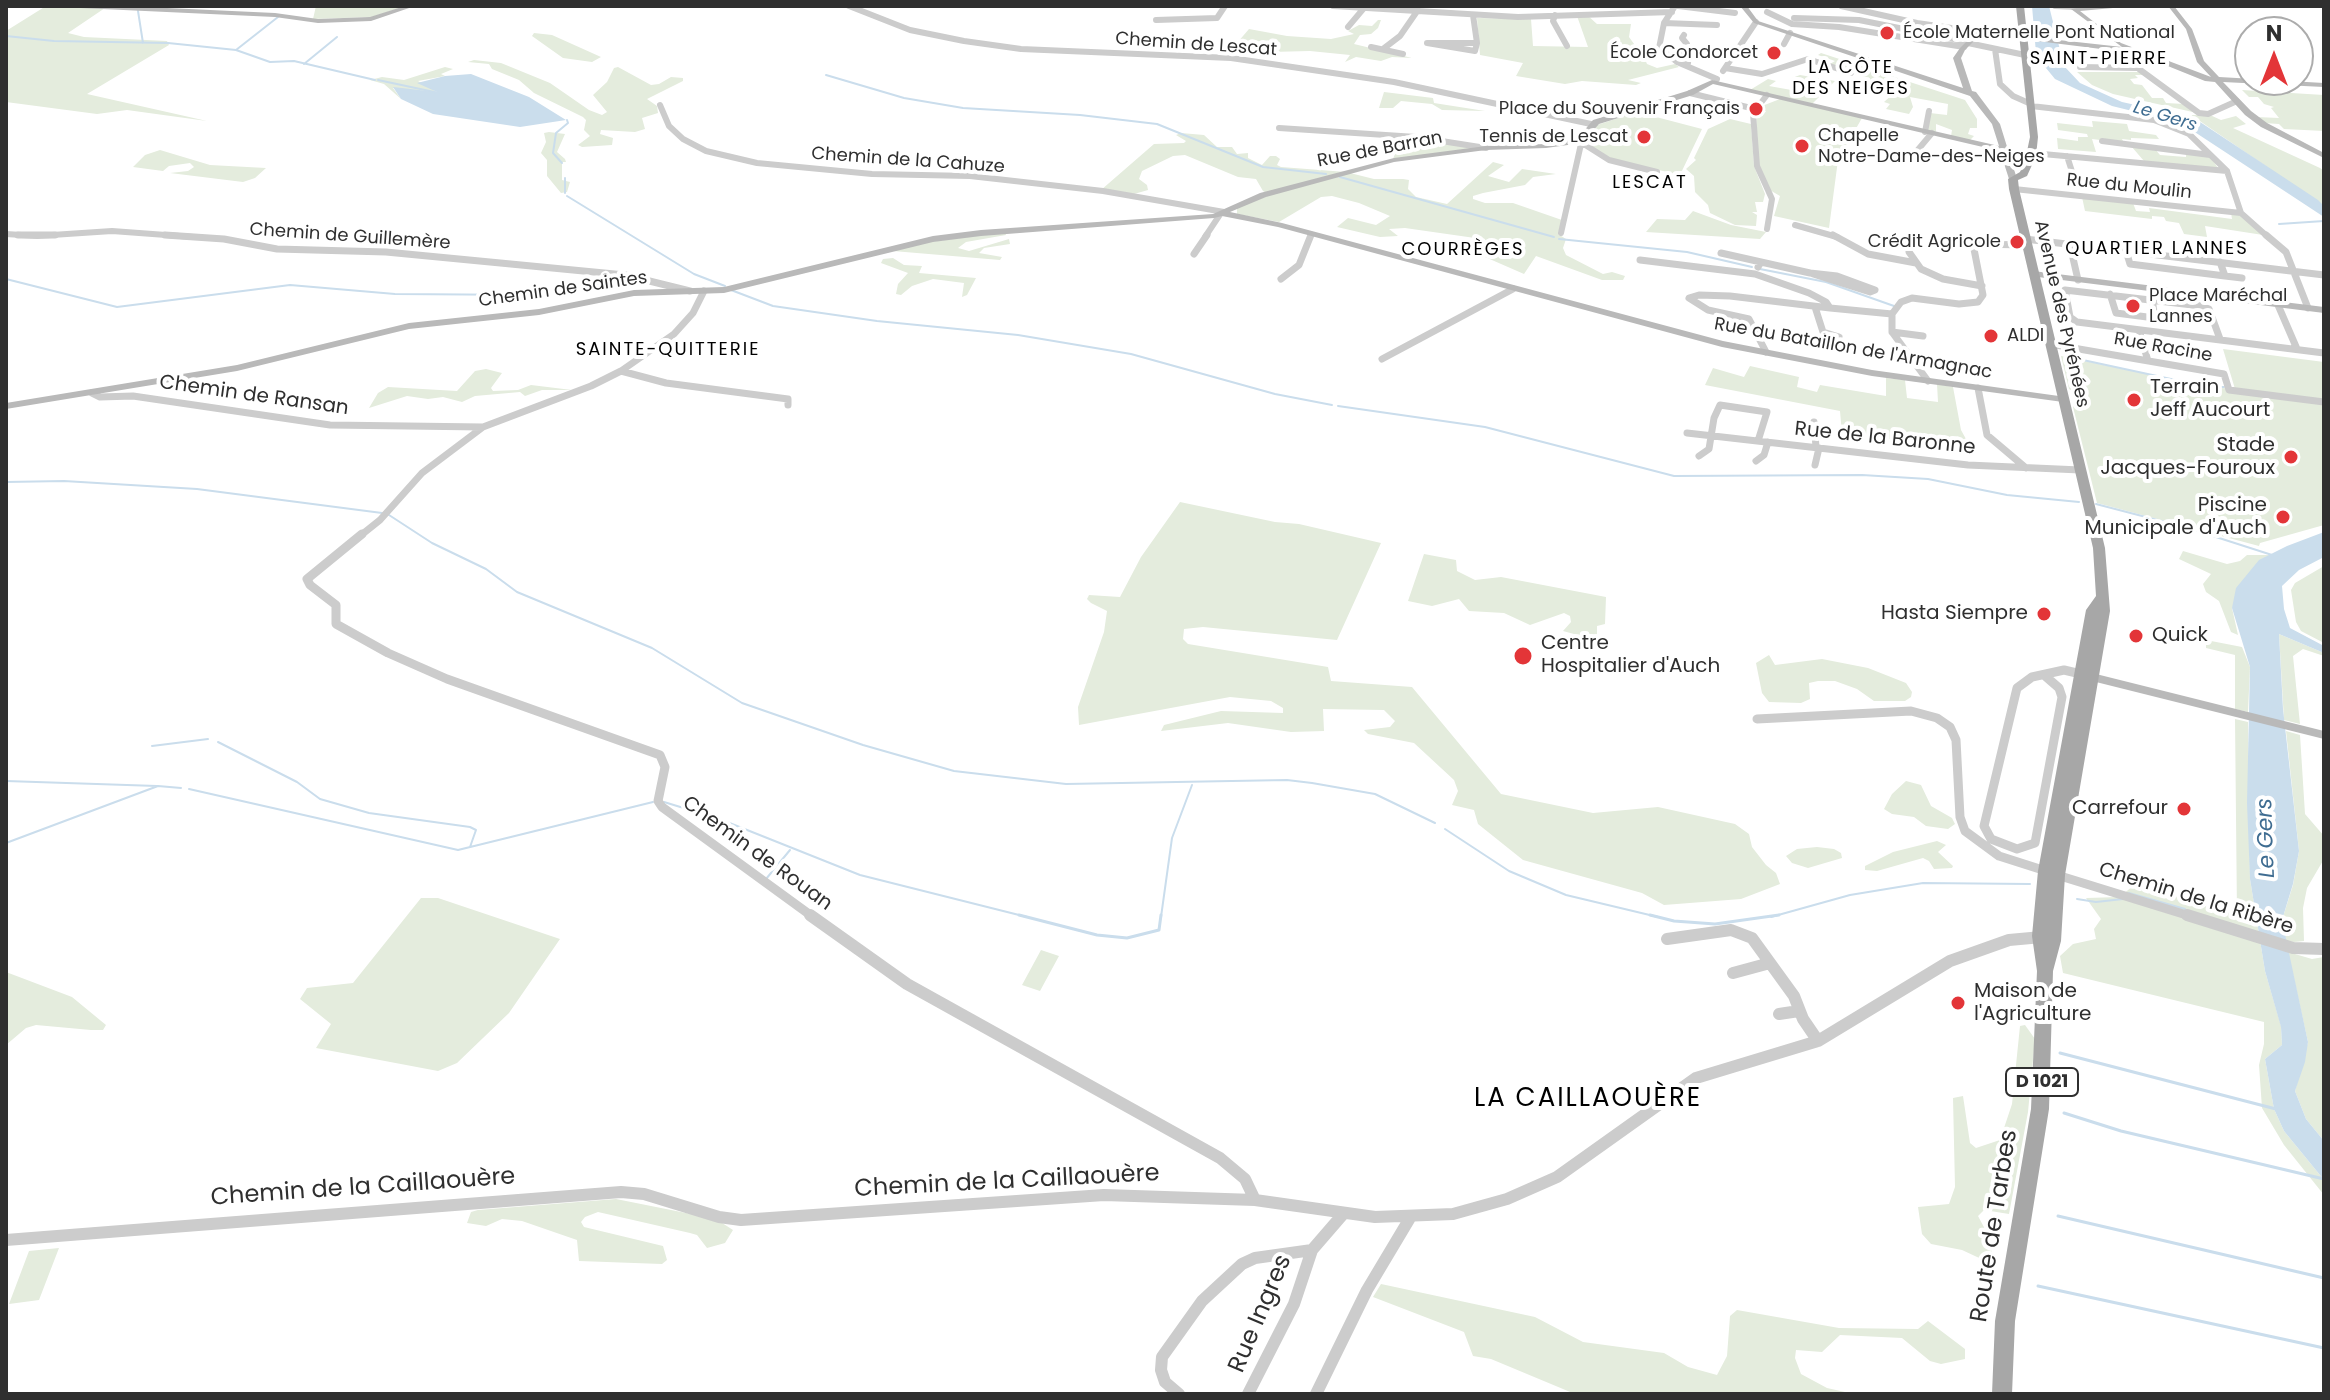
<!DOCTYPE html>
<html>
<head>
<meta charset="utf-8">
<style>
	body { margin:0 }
	#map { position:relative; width:2330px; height:1400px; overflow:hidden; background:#fff; font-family:Poppins,sans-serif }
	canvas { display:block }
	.frame { position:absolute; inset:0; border:8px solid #2f2f2f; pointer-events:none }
	.north { position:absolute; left:2234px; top:16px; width:80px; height:80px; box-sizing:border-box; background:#fff; border:2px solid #acacac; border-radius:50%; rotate:0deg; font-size:22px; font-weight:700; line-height:32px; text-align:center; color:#2f2f2f }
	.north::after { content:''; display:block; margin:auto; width:28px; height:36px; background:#e33538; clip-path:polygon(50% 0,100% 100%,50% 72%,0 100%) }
</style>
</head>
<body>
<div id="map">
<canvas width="2330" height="1400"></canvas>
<div class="frame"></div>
<div class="north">N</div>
</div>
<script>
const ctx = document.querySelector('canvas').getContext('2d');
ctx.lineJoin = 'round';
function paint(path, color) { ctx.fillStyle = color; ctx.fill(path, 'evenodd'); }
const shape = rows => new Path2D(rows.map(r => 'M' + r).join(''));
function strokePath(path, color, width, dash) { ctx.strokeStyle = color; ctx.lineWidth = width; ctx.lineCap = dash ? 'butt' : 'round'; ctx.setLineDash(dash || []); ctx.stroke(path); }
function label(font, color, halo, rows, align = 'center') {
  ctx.font = font + ' Poppins,sans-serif'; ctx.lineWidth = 8; ctx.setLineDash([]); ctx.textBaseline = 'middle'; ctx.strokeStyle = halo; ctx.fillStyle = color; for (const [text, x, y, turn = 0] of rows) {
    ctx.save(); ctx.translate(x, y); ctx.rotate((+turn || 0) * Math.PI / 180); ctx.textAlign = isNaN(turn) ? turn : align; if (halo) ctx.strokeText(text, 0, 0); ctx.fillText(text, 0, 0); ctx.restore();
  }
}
const green = shape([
	[46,6,105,8,68,33,84,37,167,41,169,45,87,94,207,121,127,110,97,114,6,102,6,31],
	[316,6,406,6,372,17,313,19],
	[1587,15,1597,24,1631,24,1629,37,1637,48,1657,49,1663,55,1644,57,1647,64,1657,68,1675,64,1679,67,1628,80,1641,83,1636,85,1582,81,1565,84,1516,76,1523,63,1480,55,1477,18,1531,19,1533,46,1588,47,1577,16],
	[1378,20,1381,20,1378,28,1371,34,1360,35,1354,44,1412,58,1392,57,1381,61,1356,57,1345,62,1350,55,1310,51,1270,52,1267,55,1218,48,1220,43,1237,43,1249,29,1287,36,1331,39,1354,34,1348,31,1359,25,1372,26],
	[534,33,552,35,601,57,592,62,563,58,532,36],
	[1821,53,1965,100,1977,119,1977,128,1970,128,1968,134,1974,136,1969,141,1951,136,1952,130,1936,124,1936,133,1928,131,1930,113,1947,115,1948,104,1910,97,1913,107,1909,114,1886,109,1890,104,1884,102,1893,94,1876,88,1881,84,1830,64,1835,61,1818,55],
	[474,60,501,63,550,83,589,110,602,115,607,112,593,95,607,82,614,68,618,67,651,85,659,84,671,77,683,78,683,81,647,99,657,106,658,113,642,118,645,129,635,132,601,130,600,134,613,138,612,145,582,147,578,145,590,136,584,130,586,120,583,117,534,93,519,80,492,69,489,64,468,62],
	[445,67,453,69,441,74,445,76,418,81,437,92,393,88,401,99,384,84,370,80,382,77,404,80],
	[2077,72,2140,72,2143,75,2135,75,2138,78,2130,79,2134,84,2142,85,2152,98,2163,98,2166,103,2184,104,2197,113,2113,94,2092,85],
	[1800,75,1835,81,1812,104,1750,90,1768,79,1776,81,1769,86,1797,91,1809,85,1792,78],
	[2242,90,2324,95,2324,131,2284,129,2279,124,2264,123,2256,117,2279,118,2271,108,2274,107,2264,104,2258,97,2249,97],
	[1384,92,1433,98,1434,103,1485,111,1442,110,1432,104,1401,101,1393,108,1379,108],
	[1780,99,1862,118,1838,160,1829,228,1774,216,1780,196,1768,189,1759,166,1756,114,1766,112,1762,106],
	[1637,112,1702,129,1680,175,1608,158,1585,144,1597,125],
	[2191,115,2210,115,2221,120,2236,116,2246,124,2233,128,2320,168,2324,171,2324,206],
	[1730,119,1751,124,1754,166,1765,194,1763,202,1755,202,1757,212,1752,212,1757,215,1756,226,1735,225,1710,213,1708,205,1695,192,1694,176,1686,169,1696,160,1694,158,1708,129],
	[2092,121,2127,124,2129,131,2156,135,2159,139,2131,138,2131,140,2122,139,2124,143,2092,139,2096,152,2058,149,2057,138,2078,141,2078,137,2088,137,2087,134,2058,130,2057,123,2093,127],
	[549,132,565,134,557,152,565,159,566,162,562,162,562,180,570,182,567,192,561,193,547,176,547,160,541,153,546,142,544,133],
	[1181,133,1204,135,1217,147,1232,147,1237,154,1248,153,1248,158,1262,165,1270,156,1276,156,1280,159,1277,165,1281,167,1346,172,1374,179,1403,179,1409,180,1408,189,1416,197,1447,204,1493,162,1504,165,1488,176,1509,182,1522,169,1556,174,1533,177,1525,185,1483,193,1473,196,1473,199,1485,203,1513,203,1559,219,1562,220,1558,234,1566,239,1563,248,1566,255,1603,274,1612,272,1625,276,1623,280,1602,280,1536,256,1524,274,1485,257,1493,247,1490,242,1482,239,1405,228,1389,229,1398,236,1380,237,1337,227,1348,218,1376,225,1390,216,1359,203,1332,196,1321,197,1279,222,1237,214,1237,208,1270,195,1263,191,1256,179,1238,177,1185,155,1173,156,1142,171,1139,179,1147,185,1148,190,1134,194,1101,190,1154,144,1184,143,1186,141,1176,135],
	[1396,140,1434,145,1437,141,1474,148,1393,159,1398,146,1391,145],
	[2131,146,2155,149,2160,155,2186,157,2186,153,2209,155,2218,168,2144,161],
	[160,150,210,165,266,168,255,178,243,182,170,173,188,171,194,167,190,163,169,166,163,171,133,167,145,155],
	[2082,197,2133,203,2136,211,2150,212,2149,208,2232,219,2231,213,2240,214,2263,235,2205,226,2207,237,2184,234,2179,223,2166,221,2164,217,2152,216,2152,219,2085,211],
	[1693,211,1731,225,1766,232,1760,239,1646,232,1657,219,1685,220],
	[1005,232,1006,235,966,242,958,248,969,251,1009,239,1010,244,984,248,979,253,1002,257,1000,260,893,251,930,242],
	[893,258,904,265,922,266,919,273,976,278,967,295,962,297,964,283,933,279,912,286,901,295,896,294,898,284,908,273,881,263,883,259],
	[2223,349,2324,362,2324,525,2260,543,2259,546,2097,503,2073,407,2082,397,2069,389,2061,356,2208,387,2235,389],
	[1750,366,1799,377,1797,387,1817,392,1820,385,1886,396,1886,378,1905,380,1907,398,1938,402,1937,384,1953,387,1961,430,1971,448,1842,434,1840,411,1705,385,1713,368,1744,377],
	[486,369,502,373,491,388,493,391,518,390,531,385,572,390,542,390,525,396,520,392,475,396,462,402,443,397,428,399,407,396,369,408,378,393,388,387,457,391,475,371],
	[1180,502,1275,522,1299,524,1381,543,1337,640,1203,627,1184,629,1183,639,1188,644,1328,667,1331,681,1412,687,1501,794,1593,813,1658,807,1735,824,1749,834,1752,847,1766,865,1776,873,1780,884,1741,899,1664,905,1642,893,1523,860,1478,824,1474,810,1452,805,1458,791,1454,780,1414,743,1368,734,1364,730,1390,727,1395,721,1384,710,1323,709,1324,731,1291,732,1228,723,1161,731,1164,725,1221,711,1283,713,1283,708,1271,701,1230,697,1079,725,1078,707,1104,632,1107,611,1091,603,1087,599,1089,595,1120,597,1141,557],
	[2183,551,2227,564,2240,561,2247,555,2270,555,2259,561,2232,608,2238,635,2231,632,2219,601,2206,592,2203,584,2211,574,2179,559],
	[1424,554,1456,560,1457,571,1475,580,1501,577,1606,597,1605,624,1597,626,1597,636,1585,637,1563,631,1571,622,1570,616,1564,613,1530,625,1504,613,1469,611,1459,599,1432,606,1408,601],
	[2324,566,2324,643,2301,631,2296,622,2291,590,2295,583],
	[2279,634,2324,653,2324,656,2303,649,2293,656,2300,724,2284,720],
	[2206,640,2242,647,2250,667,2248,712,2235,709,2235,655,2206,648],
	[1769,655,1775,665,1822,659,1868,668,1906,683,1912,692,1911,697,1905,701,1874,701,1857,689,1835,681,1818,681,1809,683,1810,699,1801,703,1769,702,1762,693,1756,663],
	[2235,719,2248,722,2250,879,2265,971,2281,1026,2282,1045,2265,1059,2274,1109,2284,1131,2324,1180,2324,1195,2284,1145,2262,1108,2259,1065,2264,1044,2264,1022,2063,973,2060,956,2073,944,2096,939,2094,929,2101,919,2086,898,2120,897,2135,884,2237,915],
	[2286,731,2300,735,2305,814,2324,836,2324,859,2307,888,2303,908,2304,941,2294,942,2286,941,2282,920,2293,885,2299,851],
	[1906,781,1921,785,1931,806,1952,818,1955,824,1948,829,1926,826,1914,817,1892,814,1884,809,1892,794],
	[1937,841,1946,845,1938,852,1953,866,1952,868,1934,869,1929,861,1923,858,1877,871,1865,870,1865,866,1893,852],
	[1817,847,1834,849,1841,853,1842,858,1808,868,1792,863,1786,856,1797,849],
	[421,898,438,898,560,939,509,1013,457,1063,438,1071,316,1048,331,1024,300,999,307,988,353,983],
	[1041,950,1059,956,1040,991,1022,985],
	[2288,952,2312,959,2324,957,2324,1141,2306,1119,2295,1091,2308,1042],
	[6,972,72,997,106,1025,103,1030,91,1030,36,1025,26,1028,6,1045],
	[2025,1025,2035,1039,2028,1112,2009,1214,1984,1210,1978,1216,1993,1244,1990,1263,1962,1250,1931,1244,1922,1234,1918,1207,1949,1204,1955,1187,1953,1098,1963,1096,1970,1143,1976,1148,2000,1140,2012,1104,2020,1026],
	[616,1199,716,1219,733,1230,725,1243,707,1248,697,1235,690,1233,598,1212,585,1217,581,1222,584,1227,663,1246,667,1260,662,1264,579,1261,577,1240,522,1221,502,1219,486,1226,467,1223,471,1212,478,1210],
	[59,1248,39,1300,9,1304,29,1251],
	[1381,1284,1535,1317,1583,1342,1664,1353,1688,1367,1717,1375,1727,1356,1730,1316,1737,1310,1839,1328,1918,1329,1928,1321,1965,1349,1965,1359,1941,1364,1930,1361,1902,1338,1840,1335,1822,1352,1796,1350,1795,1358,1801,1374,1827,1388,1854,1394,1575,1394,1491,1359,1473,1356,1464,1332,1373,1297]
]);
const water = shape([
	[2032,6,2049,6,2064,66,2080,83,2122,102,2194,118,2318,200,2324,206,2324,217,2181,123,2112,106,2055,79,2037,57,2030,55,2036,53],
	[471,74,529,97,566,120,520,127,433,114,401,99,393,87,437,92,417,83,445,76],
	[2324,532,2324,557,2299,570,2282,586,2284,609,2290,628,2324,646,2324,653,2279,634,2283,709,2299,851,2293,884,2282,920,2308,1042,2305,1062,2295,1091,2306,1119,2324,1141,2324,1180,2284,1131,2274,1109,2265,1059,2282,1045,2281,1027,2265,971,2250,879,2247,803,2250,667,2232,608,2236,588,2259,560,2287,546]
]);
const streamFar1 = shape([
	[138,11,143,43],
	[6,36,54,41,168,43,236,50,270,62,294,61,375,80],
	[236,50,278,17],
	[304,64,337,37],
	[826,75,904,98,963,108,1080,115,1157,124,1263,167,1326,174],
	[378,80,439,93],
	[562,163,553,153,556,133,568,123,567,120],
	[1340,177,1554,237],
	[565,178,565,193],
	[567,196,694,274,725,286],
	[2279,224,2324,221],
	[1559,239,1687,252,1752,267],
	[1760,269,1826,282,1894,306],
	[6,279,117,307,290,285,395,294,536,295,570,292,616,278],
	[731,290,773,306,877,321,1018,335,1131,354,1275,394,1332,405],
	[2069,357,2208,387,2224,387],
	[1338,406,1485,427,1674,476,1862,475,1928,479,2007,495,2079,502],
	[6,482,64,481,197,489,382,513],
	[2096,504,2188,528,2272,555],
	[389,515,432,543,486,569,517,592,652,648,742,703,863,745,954,771,1066,784,1287,780,1312,783,1375,794,1435,823],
	[218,742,297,782,320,799,369,813,470,827,476,830,470,847],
	[152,746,208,739],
	[6,781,157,786],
	[189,789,458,850,653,802],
	[664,802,713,817],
	[722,820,860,875,1027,917],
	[1445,829,1509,871,1566,895,1658,917],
	[6,843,158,786,181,788],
	[766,879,790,850],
	[2129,893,2185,909],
	[2077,899,2096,902,2123,899],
	[1161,917,1172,838,1192,785],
	[1771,917,1850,895,1923,883,2030,884]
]);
const stream = shape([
	[1019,915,1097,935,1127,938,1159,930,1161,915],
	[1650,915,1674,921,1715,924,1779,915],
	[2060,1053,2276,1109],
	[2064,1113,2121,1131,2324,1179],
	[2058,1216,2324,1278],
	[2038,1286,2324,1348]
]);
const streetFar3 = shape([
	[849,6,910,30,964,41,1021,49,1231,58,1394,82,1591,124],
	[1333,6,1518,17,1672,12],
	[1675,6,1664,23,1659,48,1677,62,1717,79],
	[1678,6,1735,13],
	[1841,6,1917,23,1979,32],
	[2055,6,2076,7],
	[1767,12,1792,24,1839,27,1964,47],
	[1473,15,1477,43],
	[1555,15,1553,21,1567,46],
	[1794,18,1859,20,1969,42],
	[1156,20,1217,18,1225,6],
	[1664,23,1717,25],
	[1348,27,1364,8],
	[1684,35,1682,38,1687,44,1680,57,1688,63],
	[1427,43,1477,43,1475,51,1427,43],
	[1968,43,2025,55],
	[1784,44,1790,33],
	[1371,47,1403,54],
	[1383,49,1400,36,1418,10],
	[1995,49,2000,84,2013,96,2031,104],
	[2124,50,2139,69,2199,113,2208,114,2237,101],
	[2132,58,2154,58],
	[2080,67,2138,68],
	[1725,68,1762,74,1808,59,1851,73],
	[1723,71,1756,22],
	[1690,93,1755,109],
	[1767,95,1753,113,1757,166,1772,199,1767,229],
	[1664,101,1680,109],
	[660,105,669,126,683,139,706,151,757,163,872,174,970,176,1103,191,1224,212],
	[2031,106,2154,120,2189,134,2227,171,2241,213,2268,237],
	[1279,128,1416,137,1486,148],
	[1925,132,1929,111],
	[1932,133,1916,152,1946,157],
	[1579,141,1609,160,1657,172],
	[2102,141,2210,155],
	[2032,153,2227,171],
	[2067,156,2076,184],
	[2014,189,2241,213],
	[1795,225,1837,237],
	[1561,233,1581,144],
	[6,234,37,236,112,231,193,237],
	[1205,237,1221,213]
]);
const streetFar2 = shape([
	[18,235,55,235],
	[165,235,224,239,277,249,386,252,625,275,690,291],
	[1833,235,1868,254,1916,263],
	[2266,235,2286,252,2308,308],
	[1909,237,1909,252,1921,269,1943,279,1982,286],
	[2025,239,2324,275],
	[2070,245,2078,280],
	[2126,251,2130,264,2225,276,2220,262],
	[1721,253,1761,262,1758,267],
	[1194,254,1207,235],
	[1640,260,1755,274,1809,293,1826,302,1830,308,1892,314],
	[1761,262,1810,273],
	[1810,273,1837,276,1875,290,1870,292,1810,273],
	[2225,276,2242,278],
	[1281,279,1299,265,1311,235],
	[2110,294,2116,313,2155,318,2152,299],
	[2278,305,2297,349],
	[1815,307,1823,332,1839,337],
	[2139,330,2148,361],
	[1892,332,1923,336],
	[2220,339,2209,309,2201,306,2065,290,2070,317,2077,322,2324,353],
	[2050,344,2224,374,2229,390,2324,402],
	[1766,352,1749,319,1708,310,1689,298,1699,295,1730,296,1830,308],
	[1382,359,1513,289],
	[621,371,666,383,788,399,788,405],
	[1928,381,1892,332,1892,314,1901,302,1912,298,1959,304,1978,302,1983,295,1973,244,2027,245],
	[1978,388,1987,435,2026,468],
	[92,393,100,397,133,396,330,425,483,427,591,386,621,371,674,334,693,313,704,291],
	[1814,422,1816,447],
	[1687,433,1968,465,2080,470],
	[1699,456,1709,449,1714,418,1720,405,1767,412,1758,441],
	[1756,461,1764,455,1768,442],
	[1815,465,1819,448],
	[360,536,380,520,422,473,483,427]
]);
const streetFar1 = shape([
	[362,534,307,579,310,585,336,605,336,624,388,653,447,679,660,755,665,767,658,801,662,807,813,917],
	[2044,675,2059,688,2062,697,2035,843,2017,849,1991,839,1984,826,2017,688,2032,677,2064,670,2081,674],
	[1757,719,1911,711,1937,718,1950,727,1956,740,1960,817,1965,831,1999,856,2046,871],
	[2057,875,2193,917]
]);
const street = shape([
	[810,915,907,984,1220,1158,1245,1179,1255,1200],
	[2187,915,2293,948,2324,949],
	[1667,939,1731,930,1752,938,1794,996,1803,1019,1818,1041],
	[1733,973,1770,963],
	[1779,1014,1799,1011],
	[6,1240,621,1192,644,1194,719,1217,741,1220,1104,1195,1255,1200,1375,1217,1453,1214,1507,1199,1557,1177,1696,1078,1818,1041,1950,961,2009,940,2042,937],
	[1179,1394,1165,1382,1161,1370,1162,1357,1202,1301,1242,1264,1255,1258,1312,1250],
	[1248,1394,1294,1304,1312,1250,1344,1213],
	[1316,1394,1367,1290,1410,1218]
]);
const secondary = shape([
	[77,6,124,6,275,13,318,19,370,17,405,6,415,6,371,21,318,23,275,17,80,8,77,6],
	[1740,6,1747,6,1758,21,1963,88,1953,58,1960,48,1977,31,2122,47,2071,9,2087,6,2116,6,2113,8,2080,11,2121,43,2211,77,2197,62,2186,29,2168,6,2174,6,2192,29,2204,61,2219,77,2324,83,2324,87,2223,82,2251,111,2267,123,2324,153,2324,158,2261,127,2245,115,2215,82,2205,81,2128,50,2125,52,1981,34,1965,50,1961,58,1972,91,1976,92,2000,124,2017,179,2013,181,2009,179,2000,151,1713,84,1693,95,1599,124,1582,143,1546,148,1486,150,1394,162,1266,197,1230,212,1282,223,1723,341,1872,370,2066,397,2066,401,2063,402,1872,376,1722,347,1278,227,1222,216,1214,218,981,236,933,242,724,293,634,296,539,315,409,329,237,371,6,409,6,403,237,365,409,323,539,309,634,290,724,287,933,236,981,230,1213,214,1260,193,1394,158,1486,146,1546,144,1577,139,1593,120,1687,91,1712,80,1999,146,1992,124,1970,96,1754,23,1740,6],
	[2033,271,2324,307,2324,313,2030,276,2030,272,2033,271],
	[2084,671,2324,731,2324,739,2080,678,2078,675,2084,671]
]);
const primary = shape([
	[2016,6,2024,6,2038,137,2036,156,2027,176,2018,180,2019,189,2105,548,2110,611,2065,875,2061,941,2053,971,2049,1109,2015,1321,2012,1394,1992,1394,1995,1321,2031,1109,2037,971,2032,936,2038,871,2086,610,2096,596,2093,548,2009,189,2008,179,2020,172,2026,156,2030,137,2016,6]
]);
const markers = [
	[1887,33,8,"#e33538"],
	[1774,53,8,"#e33538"],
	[1756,109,8,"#e33538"],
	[1644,137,8,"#e33538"],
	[1802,146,8,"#e33538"],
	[2017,242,8,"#e33538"],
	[2133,306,8,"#e33538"],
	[1991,336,8,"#e33538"],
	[2134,400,8,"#e33538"],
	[2291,457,8,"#e33538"],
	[2283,517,8,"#e33538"],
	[2044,614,8,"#e33538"],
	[2136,636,8,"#e33538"],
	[1523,656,10,"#e33538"],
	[2184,809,8,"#e33538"],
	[1958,1003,8,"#e33538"]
];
const farPoinames = [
	["École Maternelle Pont National",1903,33],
	["École Condorcet",1758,53,"right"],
	["Place du Souvenir Français",1740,109,"right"],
	["Chapelle",1818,136],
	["Notre-Dame-des-Neiges",1818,157],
	["Tennis de Lescat",1628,137,"right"],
	["Crédit Agricole",2001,242,"right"],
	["Place Maréchal",2149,296],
	["Lannes",2149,317],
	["ALDI",2007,336]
];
const farStreetnames = [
	["Chemin de Lescat",1196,45,4],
	["Rue de Barran",1380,150,-11],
	["Chemin de la Cahuze",908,161,4],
	["Rue du Moulin",2129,187,6],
	["Chemin de Guillemère",350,237,4],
	["Chemin de Saintes",563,290,-8],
	["Avenue des Pyrénées",2061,314,77],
	["Rue Racine",2163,348,10],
	["Rue du Bataillon de l'Armagnac",1853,349,10]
];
const farNeighbourhoodnames = [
	["SAINT-PIERRE",2099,59],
	["LA CÔTE",1851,68],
	["DES NEIGES",1851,89],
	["LESCAT",1650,183],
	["QUARTIER LANNES",2157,249],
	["COURRÈGES",1463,250],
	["SAINTE-QUITTERIE",668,350]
];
const farWaternames = [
	["Le Gers",2165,117,17]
];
const shields = [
	[2042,1082,72]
];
const shieldNames = [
	["D 1021",2042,1082]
];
const poiNames = [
	["Terrain",2150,388],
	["Jeff Aucourt",2150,411],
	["Stade",2275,446,"right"],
	["Jacques-Fouroux",2275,469,"right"],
	["Piscine",2267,506,"right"],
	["Municipale d'Auch",2267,529,"right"],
	["Hasta Siempre",2028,614,"right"],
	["Quick",2152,636],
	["Centre",1541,644],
	["Hospitalier d'Auch",1541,667],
	["Carrefour",2168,809,"right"],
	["Maison de",1974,992],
	["l'Agriculture",1974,1015]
];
const streetNames = [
	["Chemin de Ransan",254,396,8],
	["Rue de la Baronne",1885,439,6],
	["Chemin de Rouan",757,854,36],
	["Chemin de la Ribère",2196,899,17]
];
const waterNames = [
	["Le Gers",2267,838,-92]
];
const nearStreetnames = [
	["Chemin de la Caillaouère",1007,1182,-3],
	["Chemin de la Caillaouère",363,1188,-4],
	["Route de Tarbes",1995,1226,-81],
	["Rue Ingres",1261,1314,-67]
];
const nearNeighbourhoodnames = [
	["LA CAILLAOUÈRE",1588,1099]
];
paint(green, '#e4ecdd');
paint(water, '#caddec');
strokePath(streamFar1, '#caddec', 2);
strokePath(stream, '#caddec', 3);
strokePath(streetFar3, '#ccc', 6);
strokePath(streetFar2, '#ccc', 7);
strokePath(streetFar1, '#ccc', 9);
strokePath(street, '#ccc', 12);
paint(secondary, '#b9b9b9');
paint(primary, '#a7a7a7');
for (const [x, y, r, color] of markers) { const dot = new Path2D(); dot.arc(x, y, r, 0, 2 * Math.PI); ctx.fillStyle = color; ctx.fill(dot); strokePath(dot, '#fff', 3); }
label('18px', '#2f2f2f', '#fff', farPoinames, 'left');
label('18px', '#2f2f2f', '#fff', farStreetnames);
ctx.letterSpacing = '2px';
label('18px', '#000', '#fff', farNeighbourhoodnames);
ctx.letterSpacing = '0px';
label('italic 18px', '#3e6c91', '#fff', farWaternames);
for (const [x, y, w] of shields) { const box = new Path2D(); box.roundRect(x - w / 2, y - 14, w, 28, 6); ctx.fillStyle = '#fff'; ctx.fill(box); strokePath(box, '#2f2f2f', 2); }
label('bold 18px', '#2f2f2f', null, shieldNames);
label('20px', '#2f2f2f', '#fff', poiNames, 'left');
label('20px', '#2f2f2f', '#fff', streetNames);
label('italic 22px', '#3e6c91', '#fff', waterNames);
label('24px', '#2f2f2f', '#fff', nearStreetnames);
ctx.letterSpacing = '2px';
label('26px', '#000', '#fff', nearNeighbourhoodnames);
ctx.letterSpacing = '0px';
</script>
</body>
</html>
